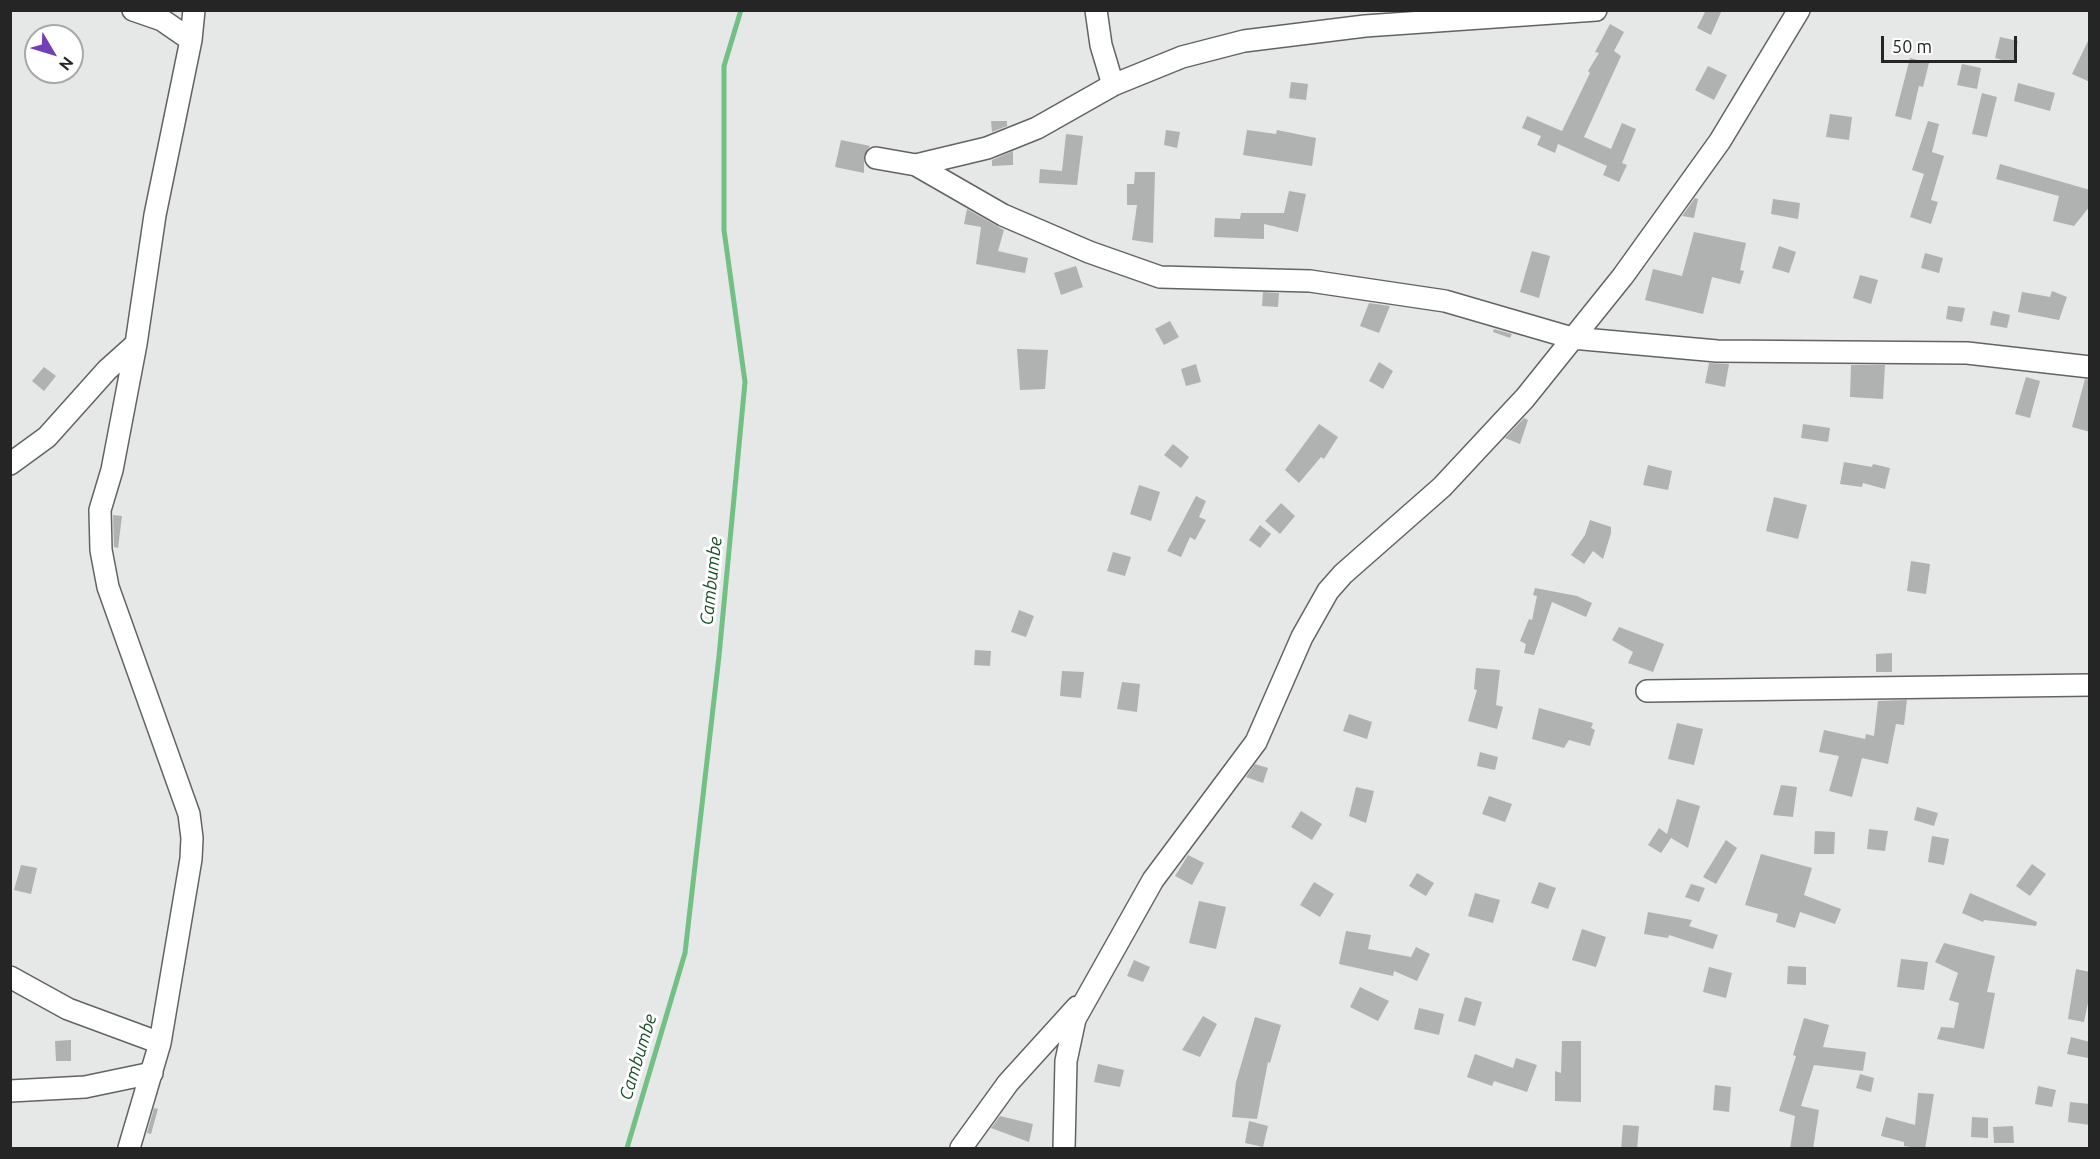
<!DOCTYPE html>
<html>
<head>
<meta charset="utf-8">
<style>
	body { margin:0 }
	#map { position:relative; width:2100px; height:1159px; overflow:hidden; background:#e5e8e6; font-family:Ubuntu,sans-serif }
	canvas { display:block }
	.frame { position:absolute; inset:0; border:12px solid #242524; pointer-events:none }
	.north { position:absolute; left:24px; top:24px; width:60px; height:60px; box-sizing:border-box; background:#fff; border:2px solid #a7a8a7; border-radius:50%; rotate:128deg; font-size:16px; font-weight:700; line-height:24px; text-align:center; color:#242524 }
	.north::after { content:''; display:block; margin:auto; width:21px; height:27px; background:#743fb6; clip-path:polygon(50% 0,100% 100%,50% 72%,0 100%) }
	.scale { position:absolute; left:1881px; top:36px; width:136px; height:27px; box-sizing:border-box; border:3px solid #242524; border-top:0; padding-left:8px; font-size:18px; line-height:21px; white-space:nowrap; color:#242524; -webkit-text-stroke:4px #fff; paint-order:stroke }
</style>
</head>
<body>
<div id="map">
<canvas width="2100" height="1159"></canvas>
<div class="frame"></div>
<div class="north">N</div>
<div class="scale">50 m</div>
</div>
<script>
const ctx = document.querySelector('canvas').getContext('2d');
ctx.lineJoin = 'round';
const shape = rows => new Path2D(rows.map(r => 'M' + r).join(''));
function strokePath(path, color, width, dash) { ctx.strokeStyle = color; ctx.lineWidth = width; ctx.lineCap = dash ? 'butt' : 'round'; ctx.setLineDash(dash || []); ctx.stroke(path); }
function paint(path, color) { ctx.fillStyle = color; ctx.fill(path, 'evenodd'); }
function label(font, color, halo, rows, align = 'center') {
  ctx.font = font + ' Ubuntu,sans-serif'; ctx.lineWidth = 6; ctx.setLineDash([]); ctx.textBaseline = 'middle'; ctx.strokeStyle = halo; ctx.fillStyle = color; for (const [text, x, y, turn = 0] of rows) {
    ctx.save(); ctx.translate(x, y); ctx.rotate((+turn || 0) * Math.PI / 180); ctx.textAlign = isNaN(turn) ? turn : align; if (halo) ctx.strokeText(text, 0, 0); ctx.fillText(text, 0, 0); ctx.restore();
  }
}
const stream = shape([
	[627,1148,685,953,719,656,745,382,724,230,724,66,741,10]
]);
const building = shape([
	[1706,10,1722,10,1711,35,1697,28],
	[1610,24,1624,32,1614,51,1621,56,1584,137,1611,149,1622,123,1636,129,1622,163,1627,165,1619,182,1603,175,1607,166,1558,144,1555,153,1537,145,1541,136,1522,128,1527,116,1562,131,1590,73,1588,71,1599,53,1595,52],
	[2000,37,2018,41,2013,63,1995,58],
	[2090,37,2090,82,2072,74],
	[1910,58,1929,63,1923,87,1919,86,1911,120,1895,116],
	[1962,64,1981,68,1977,89,1957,85],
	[1708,66,1727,75,1714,100,1695,90],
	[1291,82,1308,84,1306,100,1289,98],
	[2018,83,2055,93,2050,111,2014,101],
	[1982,93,1997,97,1987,137,1972,134],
	[1830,114,1852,117,1849,140,1826,137],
	[991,121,1007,121,1007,126,992,132],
	[1928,121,1939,124,1932,152,1944,156,1931,200,1938,202,1931,224,1910,217,1924,174,1912,170],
	[1166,130,1180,132,1177,148,1164,145],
	[1247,130,1276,134,1277,130,1316,138,1312,166,1243,155],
	[1066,134,1083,136,1077,185,1039,183,1040,169,1062,171],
	[841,140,870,146,864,155,864,173,835,167],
	[1013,151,1013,165,992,166,992,160],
	[2000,164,2090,190,2090,206,2074,226,2053,221,2059,196,1996,179],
	[1135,172,1155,172,1153,243,1132,240,1137,205,1127,205,1127,184,1134,184],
	[1289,191,1306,194,1298,232,1264,224,1264,239,1214,237,1215,218,1240,219,1241,213,1284,213],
	[1695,198,1698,199,1694,218,1682,216],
	[1773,199,1800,203,1798,219,1771,214],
	[967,209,1004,230,998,251,1028,258,1025,273,976,264,981,227,964,224],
	[1694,232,1746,243,1740,270,1744,271,1740,284,1712,277,1703,314,1645,300,1653,269,1682,276],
	[1779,246,1796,252,1789,273,1772,268],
	[1532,251,1550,256,1539,298,1520,292],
	[1925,253,1943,258,1939,273,1921,268],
	[1076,266,1083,287,1061,295,1054,273],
	[1860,275,1878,280,1871,304,1853,298],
	[2052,291,2067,297,2059,320,2018,312,2022,292,2050,297],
	[1263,292,1279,293,1278,307,1262,306],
	[1369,303,1390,306,1379,333,1360,326],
	[1948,306,1965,308,1962,322,1946,319],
	[1993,311,2010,315,2007,328,1990,325],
	[1170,321,1179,337,1164,345,1155,329],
	[1494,329,1512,334,1510,338,1493,332],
	[1017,349,1048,350,1045,389,1020,390],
	[1379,362,1393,371,1383,389,1369,381],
	[1709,363,1729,364,1725,387,1705,383],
	[1196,364,1201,382,1186,386,1181,369],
	[1851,365,1885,365,1883,399,1850,397],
	[44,367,56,376,44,391,32,381],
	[2026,377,2040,381,2030,418,2015,414],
	[2085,379,2090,380,2090,432,2072,427],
	[1524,418,1528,420,1520,444,1505,438],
	[1319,424,1338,437,1324,459,1321,457,1299,483,1285,470],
	[1803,424,1830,428,1828,442,1801,438],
	[1173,444,1189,457,1181,468,1164,455],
	[1844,462,1872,467,1873,464,1890,468,1885,489,1863,483,1862,487,1840,484],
	[1648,465,1672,471,1668,490,1643,485],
	[1139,485,1160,492,1151,521,1130,514],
	[1196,496,1206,501,1199,517,1206,520,1195,540,1190,537,1181,557,1167,551],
	[1774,497,1807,505,1798,539,1766,531],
	[1281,503,1295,516,1280,534,1265,521],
	[113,515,122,516,118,548,114,547],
	[1590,520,1611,527,1611,533,1603,559,1593,551,1584,564,1571,555,1585,535],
	[1260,525,1271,534,1260,548,1249,540],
	[1113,552,1131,557,1125,576,1107,571],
	[1911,561,1930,564,1926,594,1907,591],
	[1535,588,1577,596,1592,603,1586,617,1552,602,1534,655,1524,653,1526,644,1520,641,1529,619,1532,620,1537,596,1533,595],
	[1019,610,1034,616,1026,637,1011,632],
	[1619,627,1664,644,1653,672,1628,663,1633,652,1612,640],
	[975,650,991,651,990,666,974,665],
	[1892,653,1892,672,1876,672,1876,654],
	[1476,668,1500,670,1496,705,1503,707,1497,729,1468,721,1477,690,1474,689],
	[1062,671,1084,672,1081,698,1060,696],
	[1122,682,1140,684,1137,712,1117,709],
	[1907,700,1904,725,1896,724,1888,764,1862,758,1852,797,1829,791,1839,756,1819,752,1824,730,1865,739,1866,734,1874,736,1878,701],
	[1539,708,1593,723,1591,728,1595,730,1590,746,1569,740,1564,748,1532,739],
	[1349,714,1372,722,1367,739,1343,731],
	[1677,723,1703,729,1694,765,1668,759],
	[1480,752,1498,757,1495,770,1477,766],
	[1255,764,1268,768,1263,783,1246,777],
	[1781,785,1797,787,1793,817,1773,815],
	[1356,787,1374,791,1366,823,1349,816],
	[1489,796,1512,804,1505,822,1482,814],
	[1677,799,1700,806,1688,848,1671,838,1661,853,1648,845,1659,828,1667,834],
	[1917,807,1938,813,1934,826,1914,820],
	[1301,811,1322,824,1312,840,1291,827],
	[1869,829,1888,831,1885,851,1867,849],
	[1815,831,1835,832,1834,854,1814,854],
	[1932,836,1949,839,1944,865,1928,862],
	[1726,840,1737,848,1716,884,1703,877],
	[1761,854,1812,868,1804,895,1841,909,1835,924,1800,912,1795,928,1776,922,1778,914,1745,905],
	[1188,855,1204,863,1192,885,1175,876],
	[2032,864,2046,874,2030,896,2016,886],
	[21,865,37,868,31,894,14,890],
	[1417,873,1434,883,1426,896,1409,886],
	[1314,882,1334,894,1320,917,1300,905],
	[1539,882,1556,888,1548,909,1531,903],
	[1691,884,1705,888,1699,902,1685,897],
	[1475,893,1500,900,1493,923,1468,916],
	[1970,893,2037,922,2036,926,1984,920,1983,922,1962,913],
	[1199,901,1226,907,1216,949,1189,943],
	[1648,912,1692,920,1689,926,1718,935,1713,949,1669,935,1668,938,1644,934],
	[1582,929,1606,937,1596,967,1572,960],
	[1346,931,1371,935,1368,949,1411,957,1416,947,1430,954,1417,981,1394,971,1393,976,1339,964],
	[1944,943,1995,956,1987,992,1995,993,1984,1049,1937,1039,1941,1027,1954,1028,1959,1003,1949,1000,1958,973,1935,962],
	[1901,959,1928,962,1924,990,1897,987],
	[1134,960,1150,967,1143,982,1127,976],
	[1788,966,1806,967,1806,985,1787,984],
	[1709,967,1732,973,1726,998,1703,992],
	[2076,969,2090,972,2090,993,2084,1022,2068,1019],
	[1360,987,1389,1001,1378,1021,1350,1007],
	[1465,997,1482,1002,1475,1026,1458,1021],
	[1419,1008,1444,1014,1439,1035,1414,1029],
	[1203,1016,1217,1024,1200,1057,1182,1050],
	[1255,1017,1281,1025,1270,1063,1268,1062,1257,1119,1232,1117,1236,1082],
	[1804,1018,1829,1025,1823,1047,1866,1052,1863,1071,1814,1065,1801,1106,1819,1110,1813,1149,1790,1149,1795,1116,1779,1111,1796,1056,1793,1055],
	[2071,1037,2090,1042,2088,1058,2067,1054],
	[71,1040,71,1061,56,1061,55,1041],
	[1562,1041,1581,1041,1581,1102,1555,1101,1555,1071,1561,1073],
	[1475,1054,1513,1068,1516,1058,1537,1065,1527,1092,1494,1081,1492,1086,1467,1077],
	[1098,1064,1124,1070,1120,1087,1094,1082],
	[1860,1074,1874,1078,1871,1092,1856,1088],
	[1715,1085,1731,1087,1729,1112,1713,1110],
	[2038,1086,2056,1090,2052,1107,2035,1104],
	[1918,1093,1934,1094,1925,1149,1904,1146,1904,1142,1881,1136,1886,1117,1915,1125],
	[2070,1102,2090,1104,2090,1125,2068,1122],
	[154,1108,158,1109,151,1134,147,1133],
	[1000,1116,1033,1124,1029,1142,991,1128],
	[1972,1117,1988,1118,1988,1138,1971,1137],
	[1249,1121,1268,1126,1263,1147,1245,1143],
	[1623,1125,1639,1126,1637,1149,1621,1149],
	[2013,1126,2014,1143,1994,1143,1993,1127]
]);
const street = shape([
	[133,10,162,20,191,40],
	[1096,10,1101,45,1113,85],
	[876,158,916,165,1003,215,1089,252,1160,277,1310,281,1445,301,1572,338,1717,351,1967,353,2090,367],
	[916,165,987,148,1037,128,1113,85,1182,57,1244,41,1365,26,1596,10],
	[10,464,47,437,107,370,136,344],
	[1647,691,2090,685],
	[10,977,68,1009,160,1043],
	[10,1091,85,1087,152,1073],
	[129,1148,160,1043,191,859,192,838,189,814,108,587,101,550,100,510,112,470,136,344,155,215,191,40,194,10],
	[961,1148,1008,1083,1077,1007],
	[1064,1148,1066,1061,1075,1019,1153,880,1256,742,1302,637,1328,591,1343,574,1442,487,1525,398,1623,276,1720,141,1799,10]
]);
const waterNames = [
	["Cambumbe",711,581,-84],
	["Cambumbe",638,1057,-73]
];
strokePath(stream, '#73c085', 5);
paint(building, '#afb2b0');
strokePath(street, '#626463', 24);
strokePath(street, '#fff', 21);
label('italic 18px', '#174f28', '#fff', waterNames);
</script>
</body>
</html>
